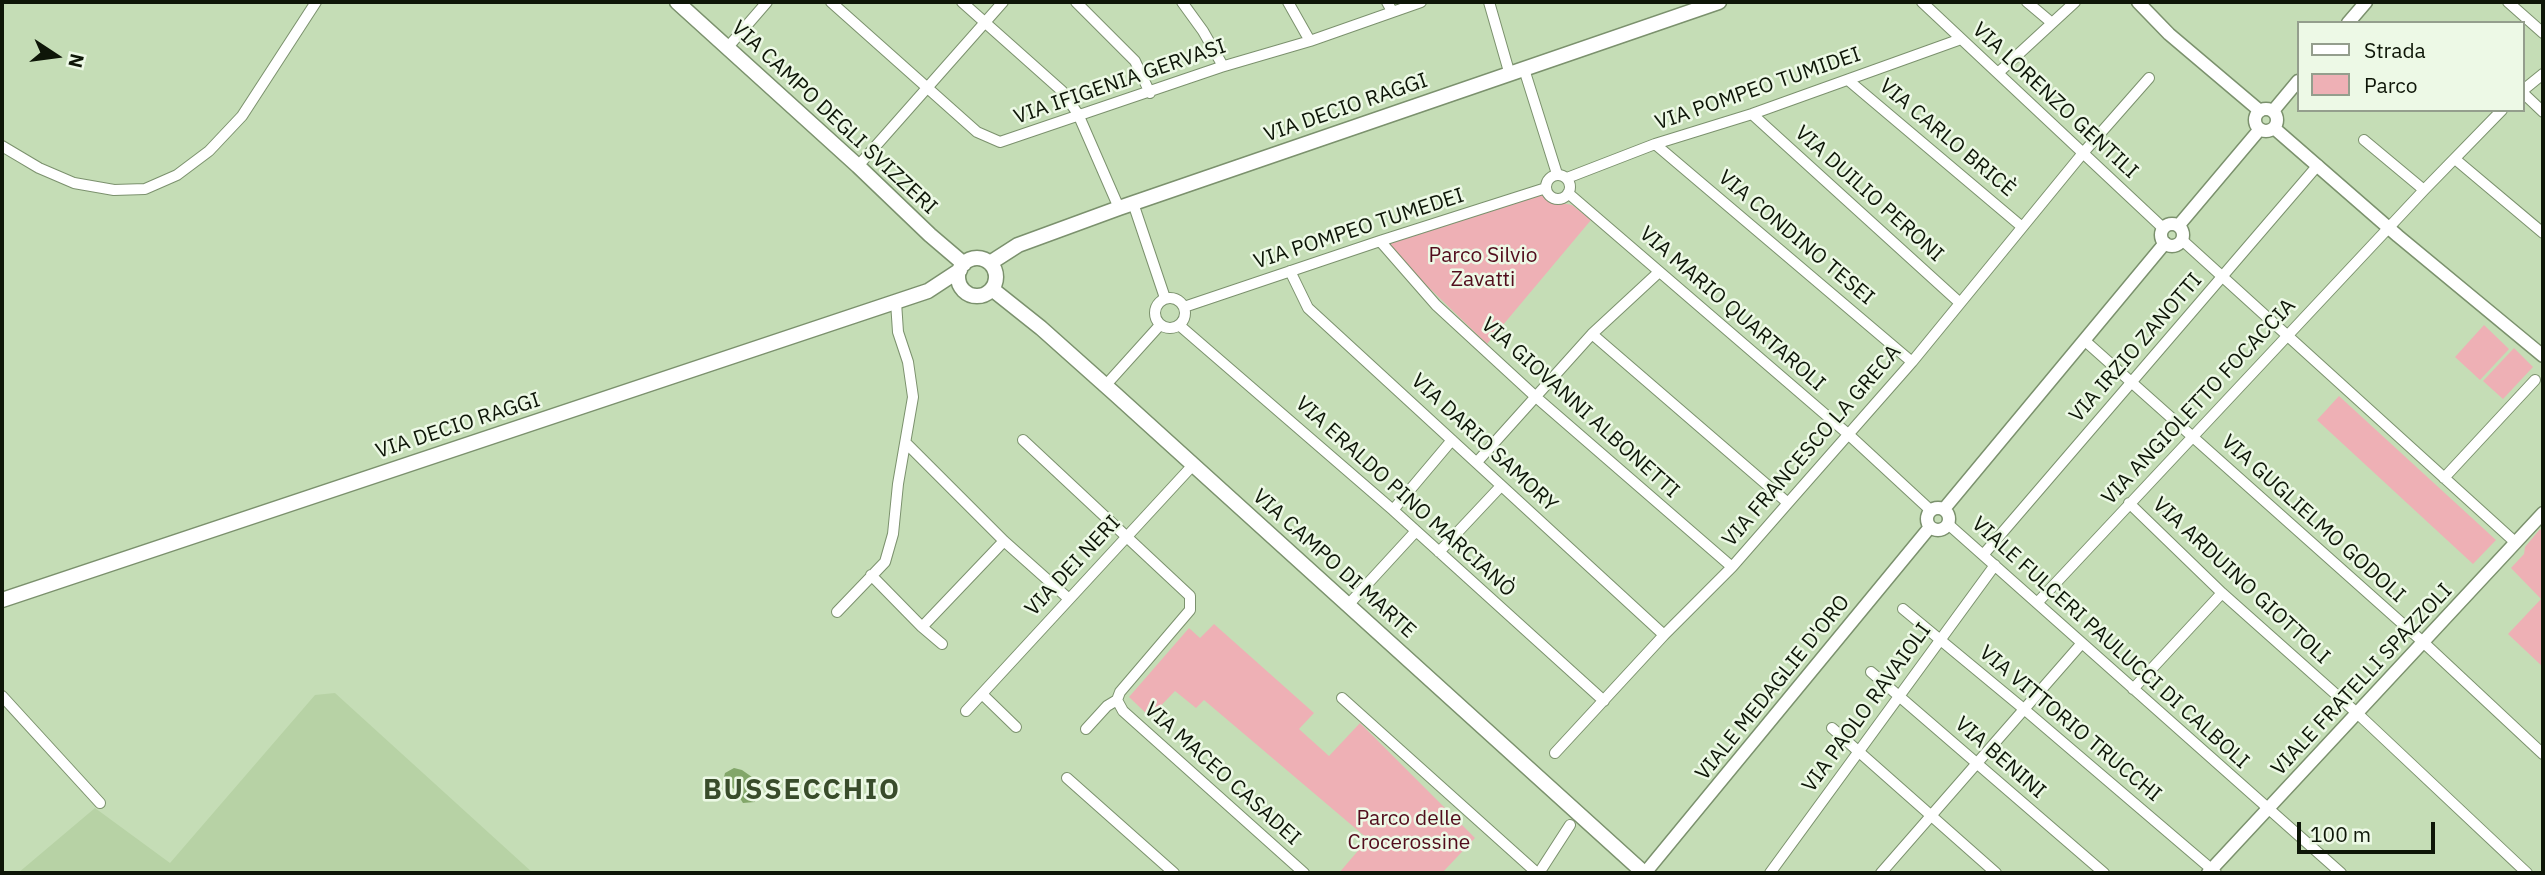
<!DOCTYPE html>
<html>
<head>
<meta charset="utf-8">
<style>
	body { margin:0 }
	#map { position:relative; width:2545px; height:875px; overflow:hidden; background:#c5ddb6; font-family:"IBM Plex Sans",sans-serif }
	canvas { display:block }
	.frame { position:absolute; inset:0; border:4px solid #0e1608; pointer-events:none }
	.legend { position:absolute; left:2297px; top:21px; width:228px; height:91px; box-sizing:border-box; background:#edf9e6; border:2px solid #949e8d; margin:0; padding:9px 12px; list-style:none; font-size:21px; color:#0e1608 }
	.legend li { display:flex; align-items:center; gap:14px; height:35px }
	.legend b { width:35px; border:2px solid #949e8d }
	.north { position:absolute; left:21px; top:21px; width:70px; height:70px; -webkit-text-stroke:5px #edf9e6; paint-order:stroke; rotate:103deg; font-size:19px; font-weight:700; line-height:28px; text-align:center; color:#0e1608 }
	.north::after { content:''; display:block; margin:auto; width:24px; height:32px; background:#0e1608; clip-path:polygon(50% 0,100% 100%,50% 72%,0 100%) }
	.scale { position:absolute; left:2297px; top:822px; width:138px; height:32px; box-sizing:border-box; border:4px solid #0e1608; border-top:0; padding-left:9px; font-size:21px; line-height:24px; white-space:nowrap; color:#0e1608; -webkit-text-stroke:5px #edf9e6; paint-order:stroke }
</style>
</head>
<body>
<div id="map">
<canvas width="2545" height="875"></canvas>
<div class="frame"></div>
<ul class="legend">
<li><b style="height:9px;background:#fff"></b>Strada</li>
<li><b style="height:19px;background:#eeb0b5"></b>Parco</li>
</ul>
<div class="north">N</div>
<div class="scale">100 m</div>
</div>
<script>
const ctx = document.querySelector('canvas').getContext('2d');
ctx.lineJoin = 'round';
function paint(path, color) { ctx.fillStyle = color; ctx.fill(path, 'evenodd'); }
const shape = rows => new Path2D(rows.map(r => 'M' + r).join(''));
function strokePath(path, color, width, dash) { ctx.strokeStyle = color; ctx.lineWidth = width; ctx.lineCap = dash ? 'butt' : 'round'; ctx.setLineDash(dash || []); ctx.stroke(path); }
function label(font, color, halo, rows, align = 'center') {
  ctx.font = font + ' "IBM Plex Sans",sans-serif'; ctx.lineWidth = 5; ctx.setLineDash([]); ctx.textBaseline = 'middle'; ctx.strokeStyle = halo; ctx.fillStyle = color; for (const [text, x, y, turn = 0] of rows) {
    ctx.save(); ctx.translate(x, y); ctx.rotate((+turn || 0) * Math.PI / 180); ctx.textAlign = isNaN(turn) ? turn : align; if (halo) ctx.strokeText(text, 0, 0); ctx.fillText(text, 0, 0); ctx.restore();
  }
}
const built = shape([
	[335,693,533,873,18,873,95,808,170,863,315,695]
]);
const green = shape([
	[1542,195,1555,202,1572,205,1591,220,1487,344,1385,245],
	[2484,325,2509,349,2480,380,2455,357],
	[2514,348,2533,367,2503,399,2483,381],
	[2339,396,2496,540,2473,564,2317,420],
	[2540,529,2543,533,2543,667,2508,634,2541,599,2511,568,2524,554,2525,547],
	[1214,624,1314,713,1299,729,1329,756,1360,723,1475,838,1442,873,1339,873,1368,839,1204,700,1196,708,1175,691,1150,717,1129,697,1189,628,1200,638]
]);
const water = shape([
	[734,768,742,770,752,777,753,787,758,793,755,802,743,803,734,789,723,781,725,773]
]);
const minor = shape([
	[831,2,977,132,1000,142,1221,67,1310,41,1421,2],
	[962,2,1062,91,1078,114,1119,208],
	[1076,2,1135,61,1150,93],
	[1182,2,1203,31,1223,66],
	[1288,2,1310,41],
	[1387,2,1392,11],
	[1489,2,1510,75],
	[1922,2,2163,228],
	[2027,2,2052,23],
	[2508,2,2543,33],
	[728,47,767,2],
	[1524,69,1557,174],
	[1998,73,2075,2],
	[1848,80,2021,226],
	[2522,91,2543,74],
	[2522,92,2543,112],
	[1752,114,1960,303],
	[2364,140,2424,190],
	[1655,144,1912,362],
	[2,146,39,168,74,183,114,190,145,189,177,175,209,151,242,116,316,2],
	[2455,159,2543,233],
	[858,166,1003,2],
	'1546 187a12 12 0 1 1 24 0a12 12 0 1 1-24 0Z',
	[1567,178,1655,144,1752,114,1961,39],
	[1568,193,1848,434,1927,507,1930,512],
	[1133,203,1165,298],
	[2182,240,2515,542],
	[1380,241,1436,305,1537,398,1732,567],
	[1290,271,1308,308,1664,635],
	'1155 313a15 15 0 1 1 30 0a15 15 0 1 1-30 0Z',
	[1184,307,1380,241,1546,188],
	[1179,325,1393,510,1604,701],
	[1592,334,1788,503],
	[2084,340,2423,642,2543,754],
	[1105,386,1160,325],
	[1023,440,1190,596,1190,610,1120,692,1117,700,1107,706,1086,729],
	[906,443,1004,541,1069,599],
	[1477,462,1592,334,1659,272],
	[2444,478,2535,380],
	[2129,503,2222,593,2358,714,2527,873],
	[1393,510,1452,440],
	[1948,524,2341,873],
	[1439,552,1501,486],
	[1983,555,2318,165],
	[871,575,922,627,1004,541],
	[2037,603,2424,190,2502,110],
	[1348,605,1416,531],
	[1903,609,2025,710,2216,873],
	[837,612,885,562,893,534,898,484,913,397,908,362,898,332,896,302],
	[922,627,942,644],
	[1871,672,2104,873],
	[2133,689,2222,593],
	[982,694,1016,727],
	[2,696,100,803],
	[1342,698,1537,873],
	[1117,700,1123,711,1304,873],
	[966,711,1193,465],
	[1832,728,1996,873],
	[1555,753,1664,635,1732,567,1788,503,1912,362,2083,153,2149,78],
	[1067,778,1174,873],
	[1539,873,1570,825],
	[1770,873,1995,565],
	[1881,873,2082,643]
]);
const tertiary = shape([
	[2138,2,2169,34,2260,111],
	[2348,23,2366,2],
	'2255 120a11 11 0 1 1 22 0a11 11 0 1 1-22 0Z',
	[2273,111,2298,81],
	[2274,128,2398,236,2543,356],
	'2161 235a11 11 0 1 1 22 0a11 11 0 1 1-22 0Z',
	[2179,225,2260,129],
	'1927 519a11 11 0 1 1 22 0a11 11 0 1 1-22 0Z',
	[1944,509,2165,243],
	[1645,873,1930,527],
	[2208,873,2543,513]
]);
const secondary = shape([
	[677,2,858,166,930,235,964,264],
	'958 277a19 19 0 1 1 38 0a19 19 0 1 1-38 0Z',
	[990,263,1018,245,1119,208,1719,2],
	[992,289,1041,328,1115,394,1644,873],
	[2,600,928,291,960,270]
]);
const streetNames = [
	["VIA IFIGENIA GERVASI",1120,82,-19],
	["VIA POMPEO TUMIDEI",1758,89,-19],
	["VIA LORENZO GENTILI",2055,101,43],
	["VIA DECIO RAGGI",1346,108,-19],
	["VIA CAMPO DEGLI SVIZZERI",834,118,43],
	["VIA CARLO BRICÈ",1947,138,40],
	["VIA DUILIO PERONI",1869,194,42],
	["VIA POMPEO TUMEDEI",1359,229,-18],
	["VIA CONDINO TESEI",1796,238,40],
	["VIA MARIO QUARTAROLI",1732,309,41],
	["VIA IRZIO ZANOTTI",2136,348,-49],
	["VIA ANGIOLETTO FOCACCIA",2199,402,-47],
	["VIA GIOVANNI ALBONETTI",1580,408,42],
	["VIA DECIO RAGGI",458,426,-18],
	["VIA DARIO SAMORY",1484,443,43],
	["VIA FRANCESCO LA GRECA",1812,446,-49],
	["VIA ERALDO PINO MARCIANÒ",1405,497,42],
	["VIA GUGLIELMO GODOLI",2313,519,42],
	["VIA CAMPO DI MARTE",1334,564,42],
	["VIA DEI NERI",1073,566,-47],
	["VIA ARDUINO GIOTTOLI",2241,581,43],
	["VIALE FULCERI PAULUCCI DI CALBOLI",2110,643,42],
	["VIALE FRATELLI SPAZZOLI",2362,680,-47],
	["VIALE MEDAGLIE D'ORO",1773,688,-51],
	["VIA PAOLO RAVAIOLI",1867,708,-54],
	["VIA VITTORIO TRUCCHI",2070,724,40],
	["VIA BENINI",2000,758,41],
	["VIA MACEO CASADEI",1222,774,42]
];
const parkNames = [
	["Parco Silvio",1483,256],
	["Zavatti",1483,280],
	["Parco delle",1409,819],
	["Crocerossine",1409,843]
];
const districtNames = [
	["BUSSECCHIO",802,791]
];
paint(built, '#b7d2a5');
paint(green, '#eeb0b5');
paint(water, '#82a669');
strokePath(minor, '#7b916d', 12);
strokePath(tertiary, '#7b916d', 15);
strokePath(secondary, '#7b916d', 17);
strokePath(minor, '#fff', 10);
strokePath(tertiary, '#fff', 12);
strokePath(secondary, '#fff', 14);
label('21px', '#0e1608', '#edf9e6', streetNames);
label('21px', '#510c1c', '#edf9e6', parkNames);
ctx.letterSpacing = '2px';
label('bold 28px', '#394c2b', '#edf9e6', districtNames);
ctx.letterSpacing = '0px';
</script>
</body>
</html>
